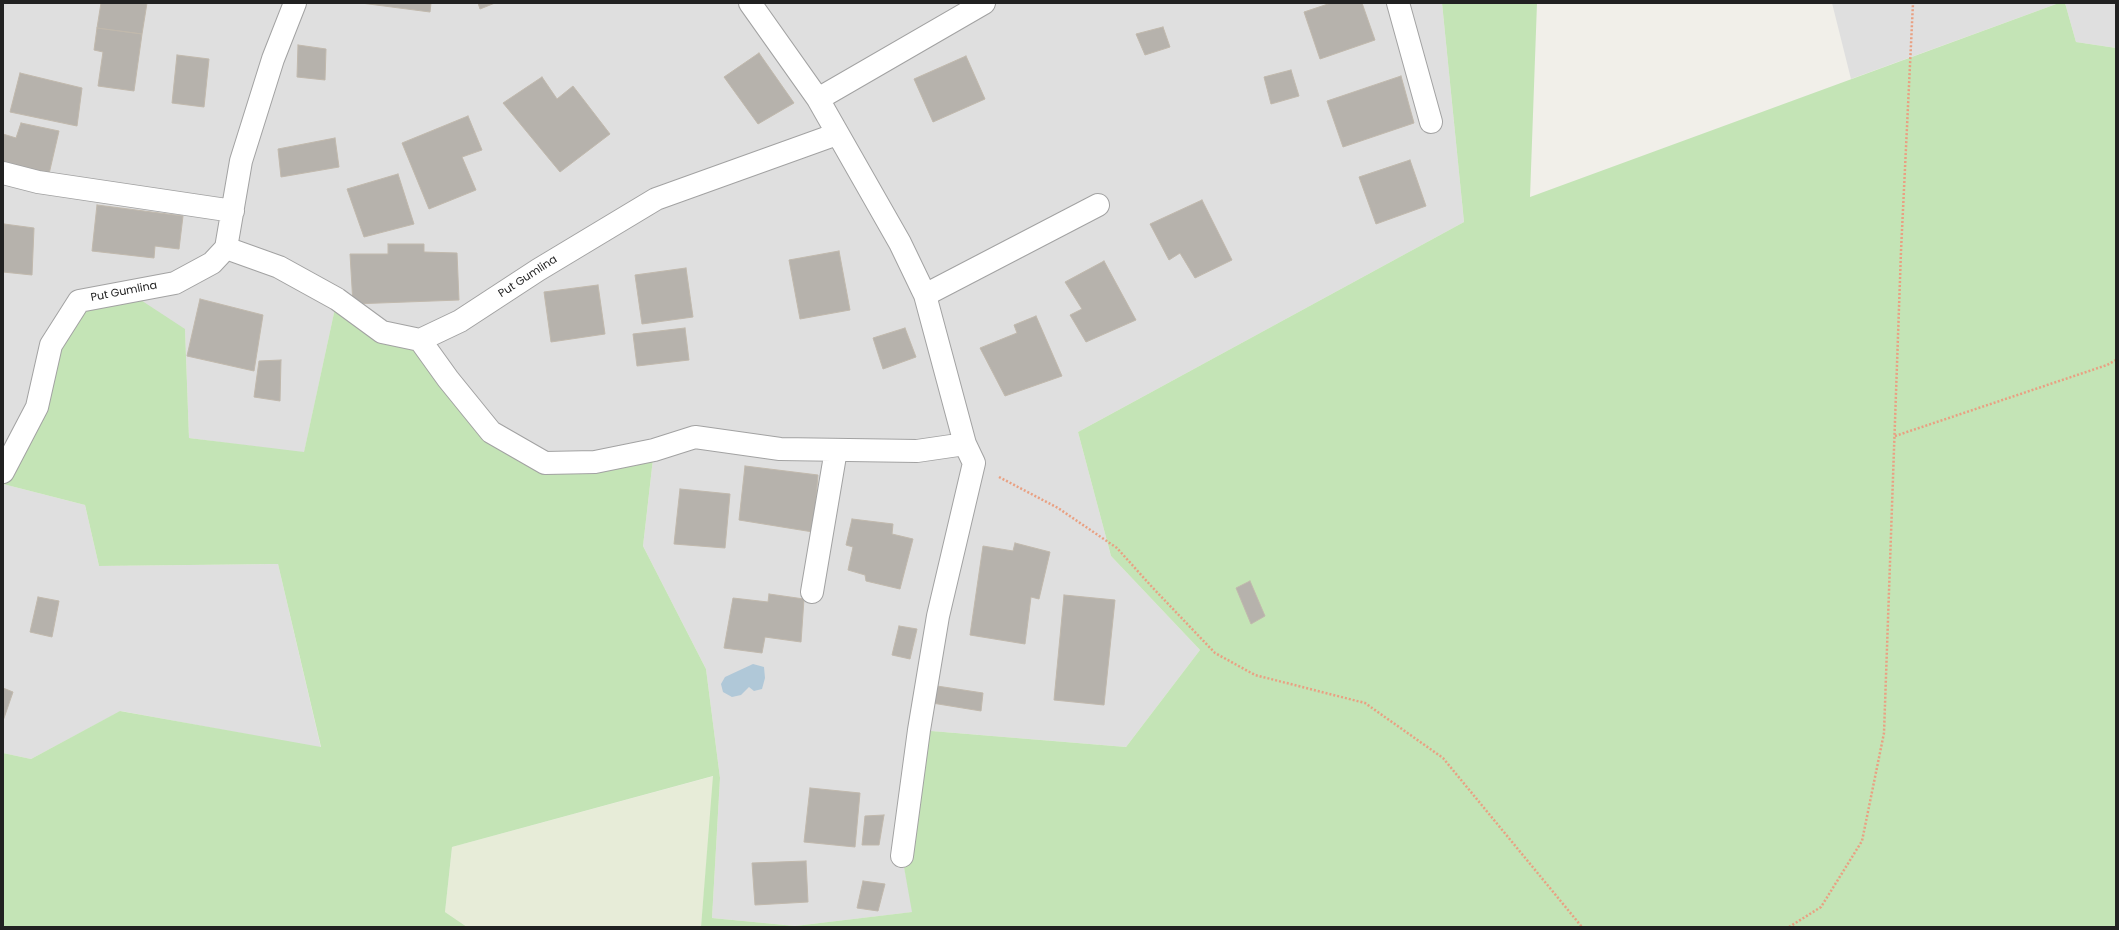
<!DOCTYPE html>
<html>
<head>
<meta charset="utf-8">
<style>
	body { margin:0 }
	#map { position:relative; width:2119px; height:930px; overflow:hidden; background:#f1efe9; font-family:Poppins,sans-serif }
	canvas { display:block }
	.frame { position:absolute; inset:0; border:4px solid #212121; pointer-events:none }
</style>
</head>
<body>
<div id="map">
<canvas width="2119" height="930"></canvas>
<div class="frame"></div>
</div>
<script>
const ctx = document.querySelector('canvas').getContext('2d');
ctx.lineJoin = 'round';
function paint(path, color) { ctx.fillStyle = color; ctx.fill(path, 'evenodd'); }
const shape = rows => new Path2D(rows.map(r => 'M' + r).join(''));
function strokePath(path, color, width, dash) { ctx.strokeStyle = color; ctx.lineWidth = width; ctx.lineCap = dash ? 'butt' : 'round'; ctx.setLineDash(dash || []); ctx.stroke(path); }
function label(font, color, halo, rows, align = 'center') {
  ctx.font = font + ' Poppins,sans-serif'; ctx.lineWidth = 3.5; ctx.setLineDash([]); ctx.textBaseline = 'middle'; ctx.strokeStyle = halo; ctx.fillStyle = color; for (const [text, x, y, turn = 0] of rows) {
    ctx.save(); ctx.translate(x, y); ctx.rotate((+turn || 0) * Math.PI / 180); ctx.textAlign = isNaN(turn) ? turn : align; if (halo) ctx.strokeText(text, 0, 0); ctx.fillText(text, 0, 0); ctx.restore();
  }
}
const residential = shape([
	[3,3,1442,3,1464,222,1078,432,1111,556,1200,650,1126,747,919,730,902,856,913,912,795,926,712,918,720,778,706,669,643,546,654,450,545,463,337,299,304,453,189,438,185,329,3,472],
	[1832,3,2059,3,1851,79],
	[2065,3,2116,3,2116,48,2076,42],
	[3,484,85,505,99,566,278,564,321,748,121,711,31,759,3,753]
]);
const farmland = shape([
	[714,776,701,927,467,927,445,912,452,847]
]);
const grass = shape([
	[1442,3,1537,3,1530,197,2059,3,2065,3,2076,42,2116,48,2116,927,701,927,713,776,452,847,445,912,467,927,3,927,3,753,31,759,120,711,321,747,278,564,99,566,85,505,3,484,3,472,79,301,127,291,185,329,189,438,304,452,337,299,420,340,491,432,545,463,654,450,643,546,706,669,720,778,712,918,795,926,912,912,902,856,919,730,1126,747,1200,650,1111,556,1078,432,1464,222]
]);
const water = shape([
	[753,664,764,667,765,678,762,689,754,691,749,687,741,695,732,697,723,692,721,684,725,677]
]);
const building = shape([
	[101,3,147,3,142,34,97,28,101,3],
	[361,3,431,3,430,12,361,3],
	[478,3,495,3,480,9,478,3],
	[1331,3,1362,3,1375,40,1320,59,1304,12,1331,3],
	[1163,27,1170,47,1145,55,1136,34,1163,27],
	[97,28,142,34,134,91,98,86,103,52,94,50,97,28],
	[298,45,326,49,325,80,297,77,298,45],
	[759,53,794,103,758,124,724,77,759,53],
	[177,55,209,59,204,107,172,103,177,55],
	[966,56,985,99,933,122,914,79,966,56],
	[1291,70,1299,96,1271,104,1264,77,1291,70],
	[20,73,82,88,77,126,10,112,20,73],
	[1401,76,1414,123,1343,147,1327,101,1401,76],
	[542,77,557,99,573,86,610,134,560,172,503,103,542,77],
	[468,116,482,150,462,157,476,190,429,209,402,143,468,116],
	[21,123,59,131,49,174,3,163,3,134,16,138,21,123],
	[335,138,339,167,281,177,278,149,335,138],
	[1410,160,1426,206,1376,224,1359,177,1410,160],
	[398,174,414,224,364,237,347,189,398,174],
	[1202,200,1232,260,1195,278,1180,253,1169,260,1150,224,1202,200],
	[97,205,183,216,179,249,155,246,154,258,92,251,97,205],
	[4,224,34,228,32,275,3,272,4,224],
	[388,244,424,244,424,252,457,253,459,300,353,304,350,254,388,254,388,244],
	[839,251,850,310,800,319,789,260,839,251],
	[1104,261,1136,320,1086,342,1070,315,1082,309,1065,282,1104,261],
	[686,268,693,317,642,324,635,275,686,268],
	[598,285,605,334,551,342,544,292,598,285],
	[200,299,263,315,254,371,187,356,200,299],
	[1036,316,1062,376,1005,396,980,348,1017,333,1014,325,1036,316],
	[685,328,689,360,637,366,633,334,685,328],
	[905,328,916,357,883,369,873,338,905,328],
	[281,360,280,401,254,397,259,361,281,360],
	[745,466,818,475,813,532,739,520,745,466],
	[680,489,730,494,725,548,674,544,680,489],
	[852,519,893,524,892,534,913,539,900,589,866,581,865,575,848,570,853,547,846,545,852,519],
	[1015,543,1050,552,1039,599,1031,597,1025,644,970,635,983,546,1013,551,1015,543],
	[1250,581,1265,616,1251,624,1236,588,1250,581],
	[769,594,804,599,801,642,765,637,762,653,724,648,733,598,768,602,769,594],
	[1064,595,1115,600,1104,705,1054,700,1064,595],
	[38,597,59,601,52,637,30,632,38,597],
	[899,626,917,629,910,659,892,655,899,626],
	[937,686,983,693,981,711,932,703,937,686],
	[3,688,13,692,3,721,3,688],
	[810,788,860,793,855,847,804,842,810,788],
	[884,815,879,845,862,845,865,816,884,815],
	[806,861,808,902,755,905,752,863,806,861],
	[863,881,885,884,878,911,857,908,863,881]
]);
const path = shape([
	[1895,436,2107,365,2116,360],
	[999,477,1058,508,1117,548,1152,587,1215,653,1255,675,1365,703,1443,758,1582,927],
	[1789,927,1821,907,1862,841,1884,733,1901,251,1913,3]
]);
const minor = shape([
	[750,3,818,99,900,243,925,295,965,444,974,463,938,616,919,730,902,856],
	[1398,3,1431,122],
	[818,99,984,3],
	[3,173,38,182,233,211],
	[226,248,279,267,337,299,382,332,420,340,460,321,538,270,656,199,837,134],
	[925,295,1098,205],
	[420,340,448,379,491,432,545,463,595,462,654,450,695,437,780,449,917,451,965,444],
	[3,472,37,407,51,345,79,301,175,283,212,263,226,248,241,161,273,59,295,3],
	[812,592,836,450]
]);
const streetNames = [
	["Put Gumlina",528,277,-33],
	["Put Gumlina",124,292,-11]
];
paint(residential, '#dfdfdf');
paint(farmland, '#e7ecd8');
paint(grass, '#c4e4b6');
paint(water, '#b0c8d8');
paint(building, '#b6b2ac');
strokePath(building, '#c1b9ad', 1);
strokePath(minor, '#a2a2a2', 24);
strokePath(path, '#e9a082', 2.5, [2, 2]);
strokePath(minor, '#fff', 22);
label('11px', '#212121', '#fff', streetNames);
</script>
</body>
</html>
